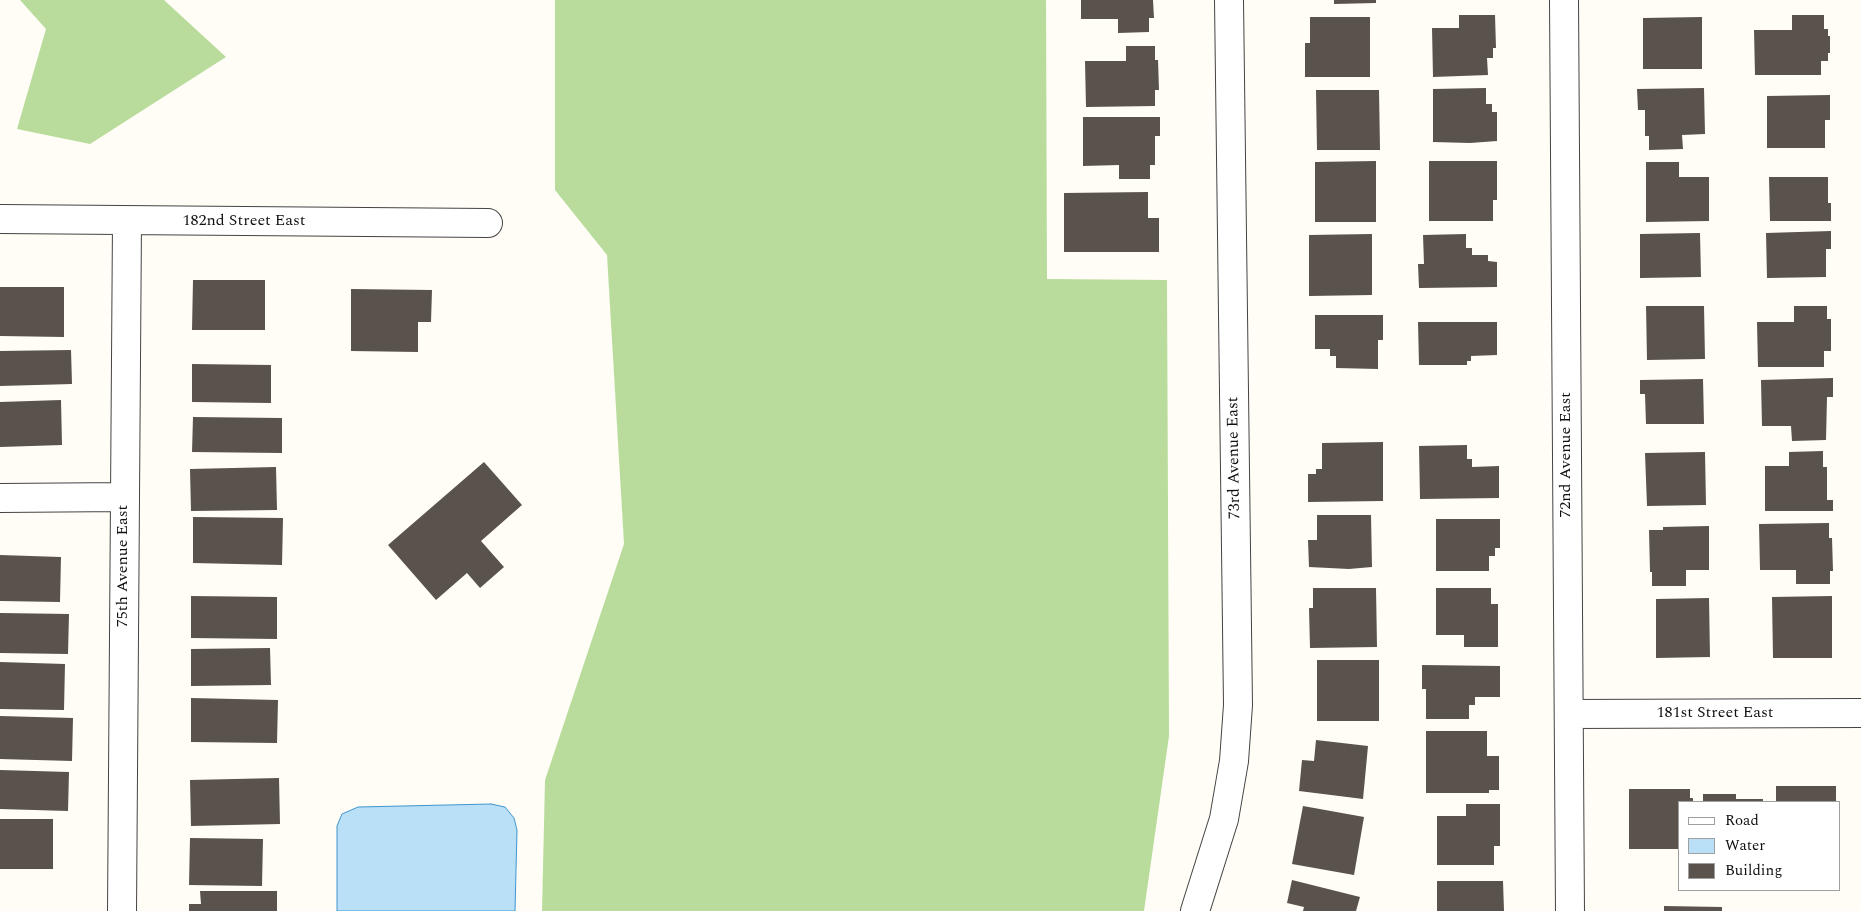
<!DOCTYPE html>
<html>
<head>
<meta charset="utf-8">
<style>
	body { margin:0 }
	#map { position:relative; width:1861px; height:911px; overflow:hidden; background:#fffdf5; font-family:Spectral,serif }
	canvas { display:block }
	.legend { position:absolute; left:1678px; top:801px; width:162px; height:90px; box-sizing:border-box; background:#fff; border:1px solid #a0a0a0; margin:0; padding:6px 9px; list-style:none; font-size:15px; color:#111 }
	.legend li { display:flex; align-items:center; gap:10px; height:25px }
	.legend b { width:25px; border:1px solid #a0a0a0 }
</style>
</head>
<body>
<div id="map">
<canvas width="1861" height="911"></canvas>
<ul class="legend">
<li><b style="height:6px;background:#fff"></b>Road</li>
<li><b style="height:14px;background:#b9e0f7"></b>Water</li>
<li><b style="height:14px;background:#5a524d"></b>Building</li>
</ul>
</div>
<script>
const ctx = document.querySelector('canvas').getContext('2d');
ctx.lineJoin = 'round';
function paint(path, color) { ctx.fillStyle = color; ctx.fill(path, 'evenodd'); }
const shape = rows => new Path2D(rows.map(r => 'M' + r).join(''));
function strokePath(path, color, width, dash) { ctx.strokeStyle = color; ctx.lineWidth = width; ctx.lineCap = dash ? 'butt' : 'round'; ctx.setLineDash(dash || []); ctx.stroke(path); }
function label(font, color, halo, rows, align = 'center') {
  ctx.font = font + ' Spectral,serif'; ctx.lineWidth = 5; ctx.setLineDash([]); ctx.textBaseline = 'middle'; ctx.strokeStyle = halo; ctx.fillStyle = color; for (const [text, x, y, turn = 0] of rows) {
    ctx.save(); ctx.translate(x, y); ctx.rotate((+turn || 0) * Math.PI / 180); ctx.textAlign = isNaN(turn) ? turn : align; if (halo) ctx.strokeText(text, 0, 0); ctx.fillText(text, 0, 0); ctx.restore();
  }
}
const forest = shape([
	[20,0,164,0,226,57,90,144,17,129,46,29],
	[555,0,1046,0,1047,279,1167,280,1169,736,1144,911,542,911,545,780,624,544,607,255,555,190]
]);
const water = shape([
	[491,804,505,807,514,818,517,830,515,911,337,911,337,826,342,814,358,807,491,804]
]);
const building = shape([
	[1081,0,1153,0,1154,18,1149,18,1149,32,1118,33,1118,19,1081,19],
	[1334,0,1376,0,1376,3,1334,4],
	[1459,15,1495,15,1496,48,1493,48,1493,58,1487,58,1488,75,1433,77,1432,28,1459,28],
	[1792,15,1824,15,1824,29,1828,29,1828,36,1830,36,1830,53,1828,53,1828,61,1821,61,1821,75,1755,75,1754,30,1792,30],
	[1310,17,1370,17,1370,77,1305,77,1305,43,1310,43],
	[1702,17,1702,69,1643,69,1643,18],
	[1126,46,1155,46,1155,60,1158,60,1159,90,1155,90,1155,106,1086,107,1085,61,1126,61],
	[1486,88,1486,104,1492,104,1492,112,1497,112,1497,141,1470,143,1433,142,1433,89],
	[1704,88,1705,134,1682,135,1683,149,1649,150,1649,136,1645,136,1645,110,1638,110,1637,89],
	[1316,90,1379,90,1380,150,1317,150],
	[1830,95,1830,120,1825,120,1825,148,1767,148,1767,96],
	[1083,117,1160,117,1160,136,1155,136,1155,165,1150,165,1150,179,1119,179,1119,165,1083,166],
	[1376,161,1376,222,1315,222,1315,162],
	[1429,161,1497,161,1497,200,1493,200,1493,221,1429,221],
	[1646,162,1679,162,1679,177,1709,177,1709,221,1646,222],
	[1769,177,1828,177,1828,203,1831,203,1831,221,1770,221],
	[1148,192,1148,218,1159,218,1159,252,1064,252,1064,193],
	[1831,231,1831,249,1826,249,1826,277,1767,278,1766,233],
	[1700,233,1701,277,1640,278,1640,234],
	[1372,234,1372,295,1309,296,1309,235],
	[1466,234,1466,248,1472,248,1472,255,1488,255,1488,261,1497,262,1497,287,1419,288,1418,264,1424,264,1423,235],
	[193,280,265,280,265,330,192,330],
	[0,287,64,287,64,337,0,336],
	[351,289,432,290,431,322,418,322,418,352,351,351],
	[1646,306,1704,306,1705,359,1647,360],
	[1794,306,1827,306,1827,319,1831,319,1831,351,1824,351,1824,367,1758,367,1757,322,1794,322],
	[1315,315,1383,315,1383,340,1378,340,1378,369,1336,368,1336,356,1330,356,1330,349,1315,349],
	[1418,322,1497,322,1497,355,1471,356,1471,361,1467,361,1467,365,1419,365],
	[71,350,72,384,0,386,0,351],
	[192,364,271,365,271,403,192,402],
	[1833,378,1833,397,1827,397,1826,440,1792,441,1791,426,1762,426,1761,380],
	[1703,379,1704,424,1646,424,1645,394,1640,394,1640,380],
	[61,400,62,445,0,447,0,402],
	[193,417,282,418,282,453,192,452],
	[1383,442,1383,501,1308,502,1308,474,1316,474,1316,469,1322,469,1322,443],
	[1467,445,1467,459,1472,459,1472,467,1499,466,1499,498,1420,499,1419,446],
	[1823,451,1823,467,1827,467,1827,500,1833,500,1833,511,1765,511,1765,466,1789,466,1789,452],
	[1705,452,1706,505,1647,506,1645,453],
	[484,462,522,505,481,541,504,567,480,588,467,573,436,600,388,545],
	[276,467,277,510,191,511,190,469],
	[1317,515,1371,515,1372,567,1349,569,1309,567,1308,540,1317,540],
	[193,517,283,518,282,565,193,563],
	[1436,519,1500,519,1500,548,1495,548,1495,556,1489,556,1489,571,1436,571],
	[1829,523,1829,538,1832,538,1833,571,1830,571,1830,584,1796,584,1796,570,1760,570,1759,524],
	[1709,526,1709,570,1686,570,1686,586,1652,586,1652,572,1650,572,1649,530,1663,530,1663,527],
	[0,555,61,557,60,602,0,601],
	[1313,588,1376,588,1377,647,1310,648,1309,608,1313,608],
	[1436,588,1491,588,1491,604,1498,604,1498,647,1464,647,1464,635,1436,635],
	[191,596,277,597,277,639,191,638],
	[1832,596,1832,658,1773,658,1772,597],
	[1709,598,1710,657,1656,658,1656,599],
	[0,613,69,614,68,654,0,653],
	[270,648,271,685,191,686,191,649],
	[1317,660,1379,660,1379,721,1317,721],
	[0,662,65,664,64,710,0,709],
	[1422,665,1500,666,1500,697,1475,697,1475,705,1469,705,1469,719,1426,719,1426,689,1422,689],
	[191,698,278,700,277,743,191,742],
	[0,716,73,718,72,761,0,759],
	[1426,731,1487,731,1487,756,1499,756,1499,790,1489,790,1489,793,1426,793],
	[1316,740,1368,746,1363,799,1299,791,1302,760,1314,761],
	[0,770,69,772,68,811,0,809],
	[279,778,280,824,191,826,190,780],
	[1776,786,1836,786,1836,802,1776,802],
	[1629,789,1690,789,1690,798,1693,798,1693,802,1680,802,1680,849,1629,849],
	[1703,794,1736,794,1736,799,1763,799,1763,802,1703,802],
	[1466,804,1500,804,1500,846,1494,846,1494,865,1437,865,1437,816,1466,816],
	[1303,806,1364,817,1354,875,1292,864],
	[0,819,53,819,53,869,0,869],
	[190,838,263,839,262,886,189,885],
	[1292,880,1360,897,1356,911,1303,911,1304,907,1287,903],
	[1437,881,1503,881,1504,911,1437,911],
	[200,891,277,891,277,911,189,911,189,904,201,904],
	[1664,906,1722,907,1722,911,1664,911]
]);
const street = shape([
	[1564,0,1570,911],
	[0,219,488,223],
	[0,498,124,497],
	[1569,714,1861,713],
	[122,911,127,221],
	[1195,911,1224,819,1234,761,1238,705,1229,0]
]);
const streetNames = [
	["182nd Street East",244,222],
	["72nd Avenue East",1567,455,-90],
	["73rd Avenue East",1235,458,-91],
	["75th Avenue East",124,566,-90],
	["181st Street East",1715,714]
];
paint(forest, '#b9dc9c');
paint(water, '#b9e0f7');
strokePath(water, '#3f96cf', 1);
paint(building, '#5a524d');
strokePath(street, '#444', 30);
strokePath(street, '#fff', 28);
label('16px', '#111', '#fff', streetNames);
</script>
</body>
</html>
